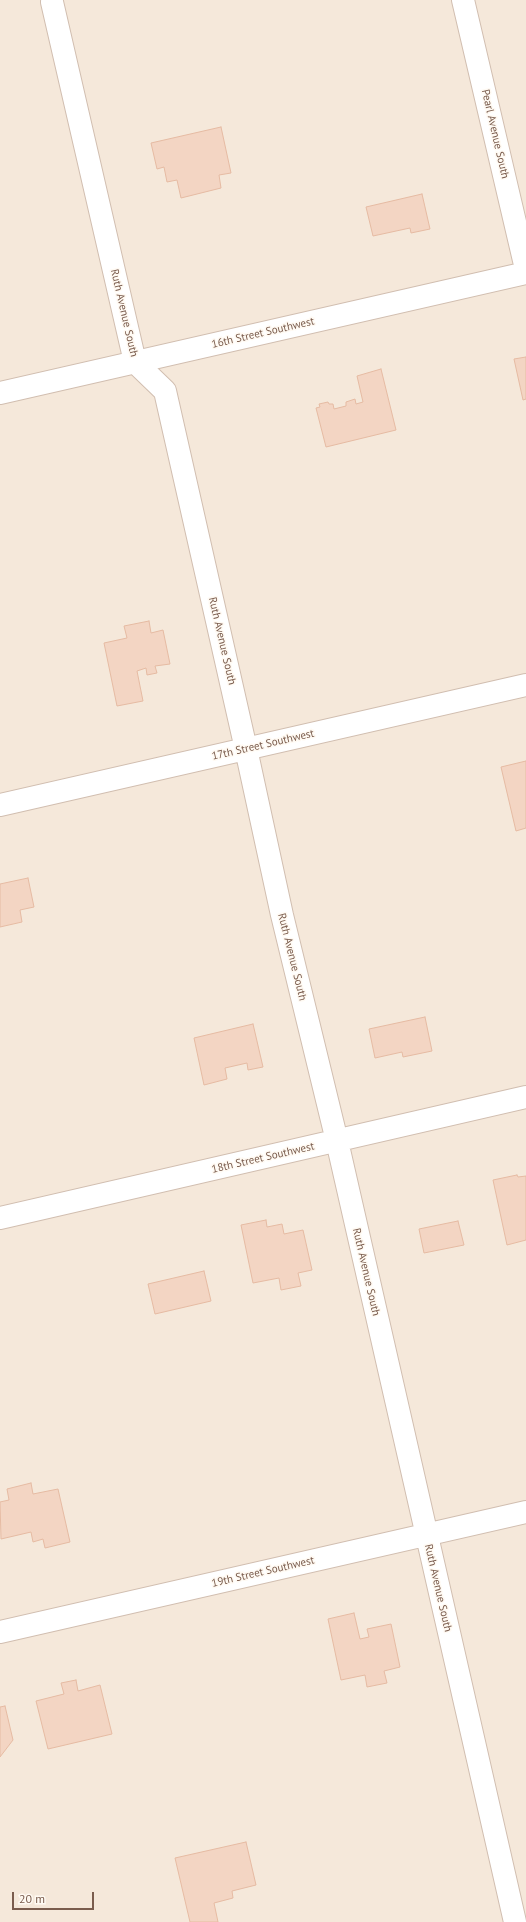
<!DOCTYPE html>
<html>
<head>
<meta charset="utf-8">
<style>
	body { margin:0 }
	#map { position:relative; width:526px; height:1922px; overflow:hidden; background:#fdf6ec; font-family:"PT Sans",sans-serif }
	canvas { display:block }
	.scale { position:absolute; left:12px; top:1892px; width:82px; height:18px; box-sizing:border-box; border:2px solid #7a5c4d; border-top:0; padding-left:5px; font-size:12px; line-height:14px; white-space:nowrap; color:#7a5c4d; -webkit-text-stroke:3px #fffaf3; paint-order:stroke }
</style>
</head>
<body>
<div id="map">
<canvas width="526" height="1922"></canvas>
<div class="scale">20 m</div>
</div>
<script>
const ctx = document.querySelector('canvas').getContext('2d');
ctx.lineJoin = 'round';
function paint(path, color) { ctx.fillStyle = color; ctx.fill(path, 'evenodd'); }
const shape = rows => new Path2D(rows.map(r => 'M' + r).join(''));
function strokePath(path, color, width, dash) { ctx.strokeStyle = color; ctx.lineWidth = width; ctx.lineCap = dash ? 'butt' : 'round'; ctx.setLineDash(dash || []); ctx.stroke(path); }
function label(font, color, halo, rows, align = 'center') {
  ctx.font = font + ' "PT Sans",sans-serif'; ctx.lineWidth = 3; ctx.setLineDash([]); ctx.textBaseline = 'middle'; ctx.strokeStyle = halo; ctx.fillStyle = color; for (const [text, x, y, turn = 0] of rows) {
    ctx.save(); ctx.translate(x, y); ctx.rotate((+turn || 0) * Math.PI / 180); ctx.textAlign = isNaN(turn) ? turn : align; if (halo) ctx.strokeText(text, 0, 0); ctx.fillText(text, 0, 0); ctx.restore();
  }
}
const residential = shape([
	[0,0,526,0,526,1922,0,1922]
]);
const building = shape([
	[221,127,231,173,219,175,221,188,181,198,177,180,167,182,164,167,157,169,151,143,221,127],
	[422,194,430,229,411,233,410,228,373,236,366,207,422,194],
	[526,357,526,399,523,400,514,359,526,357],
	[381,369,396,430,326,447,316,408,320,407,319,404,328,402,329,404,333,404,334,409,346,406,346,402,355,399,356,404,363,402,357,376,381,369],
	[149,621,151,633,163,630,170,664,155,666,157,673,147,675,146,668,137,671,143,701,117,706,104,643,127,638,124,626,149,621],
	[526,761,526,828,516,831,501,767,526,761],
	[28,878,34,907,20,910,22,922,0,927,0,884,28,878],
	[425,1017,432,1051,403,1057,402,1052,375,1058,369,1029,425,1017],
	[253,1024,263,1067,248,1070,247,1063,225,1068,227,1079,204,1085,194,1038,253,1024],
	[517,1175,518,1177,526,1176,526,1240,507,1245,493,1180,517,1175],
	[266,1220,267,1227,282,1224,284,1234,303,1230,312,1270,298,1273,301,1286,281,1290,279,1278,253,1283,241,1225,266,1220],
	[458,1221,464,1245,424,1253,419,1229,458,1221],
	[204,1271,211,1301,155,1314,148,1284,204,1271],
	[31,1483,33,1494,58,1489,70,1542,45,1548,43,1539,33,1542,31,1532,1,1539,0,1502,9,1500,7,1489,31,1483],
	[354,1613,360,1639,369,1637,367,1629,391,1624,400,1667,384,1671,387,1683,367,1687,365,1675,341,1680,328,1619,354,1613],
	[76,1680,78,1691,100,1685,112,1734,48,1749,36,1701,64,1694,61,1683,76,1680],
	[5,1706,13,1740,0,1757,0,1707,5,1706],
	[246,1842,256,1885,232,1891,233,1898,214,1903,218,1922,190,1922,175,1858,246,1842]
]);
const minor = shape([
	[463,0,526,269],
	[52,2,135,362,165,391,246,749,282,915,337,1141,515,1922],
	[0,393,526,273],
	[0,805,526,685],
	[0,1218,526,1097],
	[0,1632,526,1512]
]);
const streetNames = [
	["Pearl Avenue South",495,134,77],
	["Ruth Avenue South",124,313,77],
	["16th Street Southwest",263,333,-13],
	["Ruth Avenue South",222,641,77],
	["17th Street Southwest",263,745,-13],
	["Ruth Avenue South",292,957,76],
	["18th Street Southwest",263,1158,-13],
	["Ruth Avenue South",366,1272,77],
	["19th Street Southwest",263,1572,-13],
	["Ruth Avenue South",438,1588,77]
];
paint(residential, '#f5e8da');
paint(building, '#f3d5c3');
strokePath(building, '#e6bba3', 1);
strokePath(minor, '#d1beb0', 24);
strokePath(minor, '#fff', 22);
label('11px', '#7a5c4d', '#fffaf3', streetNames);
</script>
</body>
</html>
